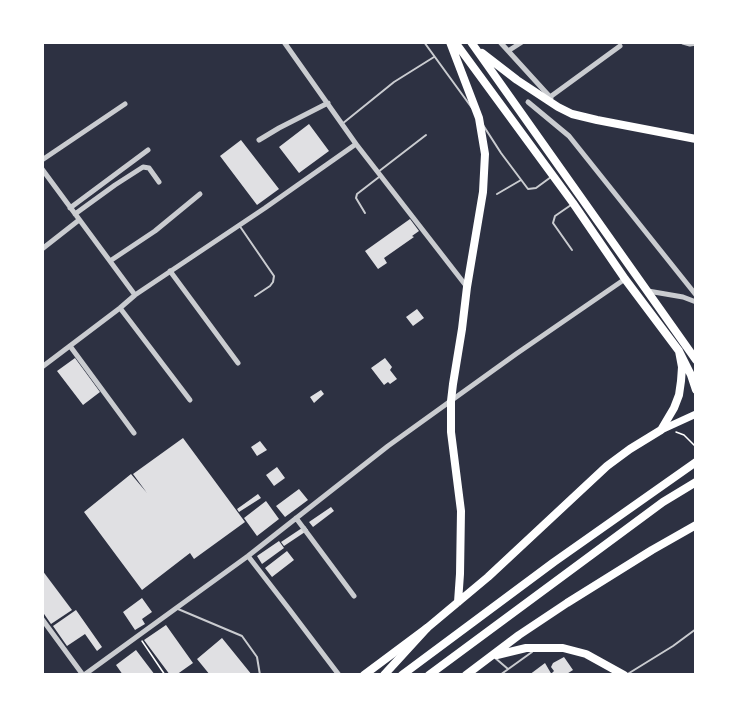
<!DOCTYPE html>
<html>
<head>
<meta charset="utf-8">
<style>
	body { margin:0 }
	#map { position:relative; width:738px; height:717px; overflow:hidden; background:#2d3142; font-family:Signika,sans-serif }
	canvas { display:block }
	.frame { position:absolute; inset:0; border:44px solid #fff; pointer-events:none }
</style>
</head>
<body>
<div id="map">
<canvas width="738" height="717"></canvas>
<div class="frame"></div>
</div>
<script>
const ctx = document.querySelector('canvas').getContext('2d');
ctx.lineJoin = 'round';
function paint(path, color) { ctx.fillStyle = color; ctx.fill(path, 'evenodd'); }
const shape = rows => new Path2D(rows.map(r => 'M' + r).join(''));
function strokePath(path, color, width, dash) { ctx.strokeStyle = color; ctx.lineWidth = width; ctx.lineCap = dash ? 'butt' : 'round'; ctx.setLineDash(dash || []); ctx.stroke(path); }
const building = shape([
	[309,124,329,151,299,173,279,147],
	[241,140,279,189,257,205,220,156],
	[410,219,419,231,412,236,414,237,384,258,387,263,378,269,365,251],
	[417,309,424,318,413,326,406,317],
	[75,358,100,392,83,405,57,371],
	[385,358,392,367,390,370,397,379,390,384,388,382,384,385,371,368],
	[321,390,324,394,314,403,310,397],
	[183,438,245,522,194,559,190,553,142,590,84,512,131,474,147,493,133,474],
	[260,441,267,450,257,456,251,447],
	[277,467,285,478,274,486,266,475],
	[299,489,308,500,285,517,276,506],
	[258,494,261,498,239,512,237,509],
	[266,501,279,519,257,536,244,518],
	[331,507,334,511,313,527,309,522],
	[305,526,308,530,284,546,281,542],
	[279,541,284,548,262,564,257,556],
	[287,551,294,560,272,577,265,568],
	[42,570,72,610,51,624,42,611],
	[142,598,152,612,142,619,145,624,135,630,123,612],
	[76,610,102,647,97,651,85,634,67,646,53,626],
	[166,625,193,663,176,675,170,675,144,640],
	[222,638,252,675,210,675,197,659],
	[136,650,155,675,123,675,116,665],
	[564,657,573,670,565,675,558,675,557,674,554,675,552,673,554,671,551,667,553,663],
	[545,663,552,675,529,675]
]);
const path = shape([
	[676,432,684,435,696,447],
	[142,641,165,675]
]);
const service = shape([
	[424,42,472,108],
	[342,124,394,82,434,57],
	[483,125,501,153,528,189,536,188,551,177],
	[378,172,426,135],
	[497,194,521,180],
	[571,205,555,216,553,223,572,250],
	[365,213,356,198,357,194,379,177],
	[239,225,274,276,273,282,270,286,255,296],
	[178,609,242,636,257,657,260,675],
	[494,657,508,669],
	[500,675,532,652],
	[626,675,673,646,696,629]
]);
const minor = shape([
	[284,42,356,144,467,287],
	[500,42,551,98],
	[683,42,690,44,696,43],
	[508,51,522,42],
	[550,97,620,46],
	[528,102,569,136,696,295],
	[259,140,279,128,328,103],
	[42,160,125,104],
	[42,169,135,295],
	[70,208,148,150],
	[75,214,115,185,143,167,149,168,159,182],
	[42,249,79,220],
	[110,261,155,231,200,194],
	[170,271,238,363],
	[648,291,683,297,696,302],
	[120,308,190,400],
	[70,346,134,433],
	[42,367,120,308,135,295,265,208,356,144],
	[296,518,354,596],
	[248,556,289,609,339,675],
	[42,619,83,675],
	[84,675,248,556,388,446,516,354,625,279]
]);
const secondary = shape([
	[661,430,696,414]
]);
const primary = shape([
	[450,42,479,118,485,154,483,192,467,287,462,329,453,384,451,401,451,432,461,511,460,574,458,602],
	[455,42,573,203,625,279,679,351,691,375,696,390],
	[471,42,696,360],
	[482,53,517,80,558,107,572,114,597,120,696,139],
	[497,655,526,648,563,648,586,654,624,675],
	[364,675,427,628,488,577,607,466,630,449,661,430,674,408,679,395,681,381,682,367,679,351],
	[466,675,519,635,567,603,652,550,696,525]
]);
const trunk = shape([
	[384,675,427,628],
	[402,675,554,562,696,462],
	[429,675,663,502,696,482]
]);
paint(building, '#e0e0e3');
strokePath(path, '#fff', 1.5);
strokePath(service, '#caccd0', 2);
strokePath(minor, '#caccd0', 5);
strokePath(secondary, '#fff', 7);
strokePath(primary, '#fff', 8);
strokePath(trunk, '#fff', 8);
</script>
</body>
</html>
